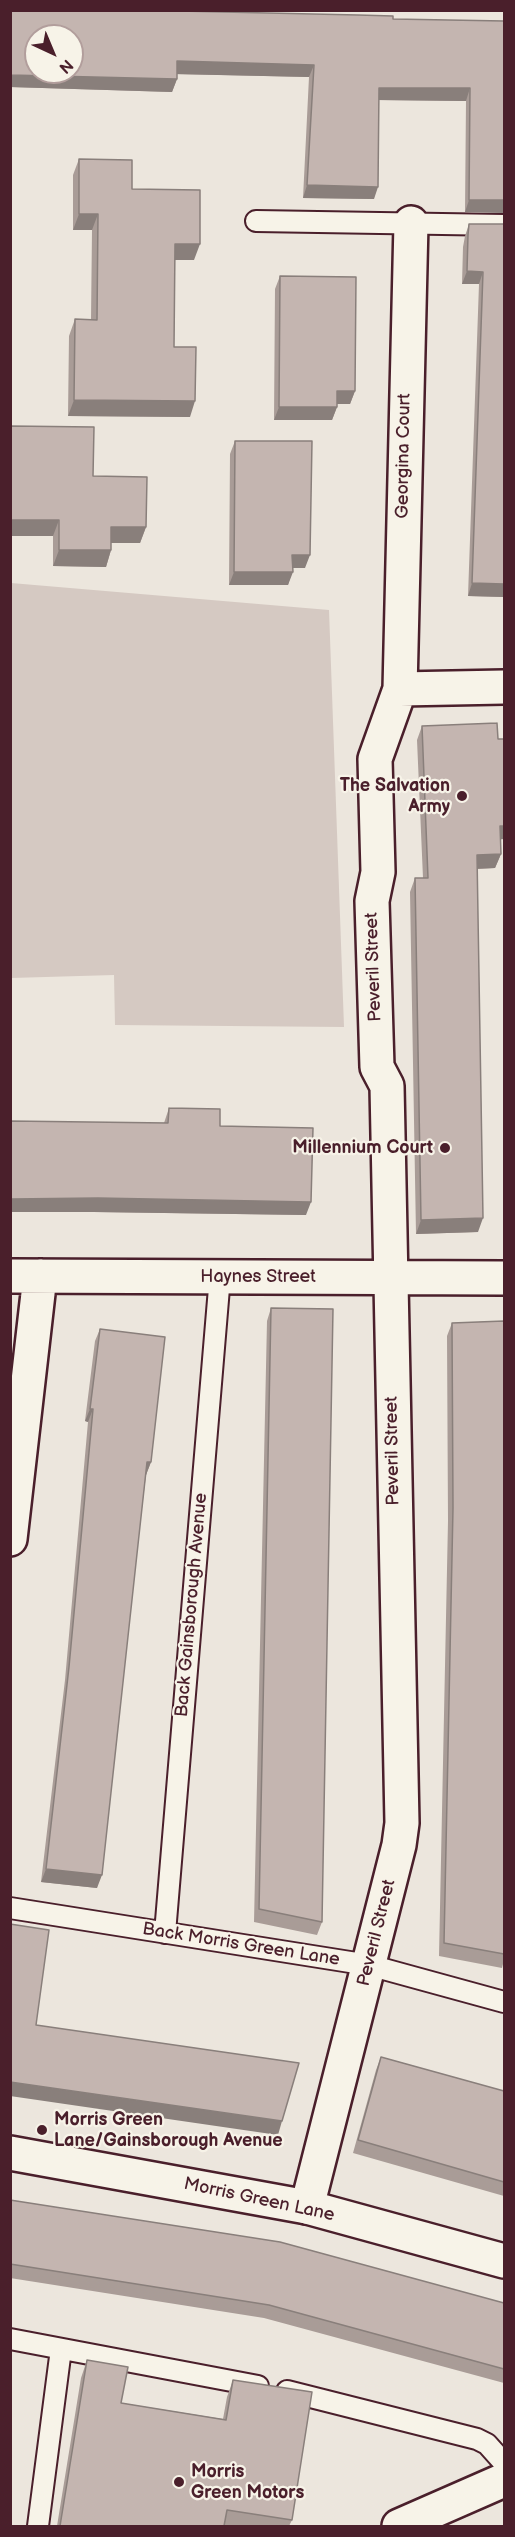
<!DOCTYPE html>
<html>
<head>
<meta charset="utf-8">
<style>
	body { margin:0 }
	#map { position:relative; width:515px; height:2537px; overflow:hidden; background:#ece6dd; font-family:"Balsamiq Sans",sans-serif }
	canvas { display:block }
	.frame { position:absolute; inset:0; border:12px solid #4a1f2b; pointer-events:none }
	.north { position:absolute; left:24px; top:24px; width:60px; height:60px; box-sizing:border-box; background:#f7f3e8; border:2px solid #b29e9c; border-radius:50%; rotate:136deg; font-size:16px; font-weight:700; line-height:24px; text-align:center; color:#4a1f2b }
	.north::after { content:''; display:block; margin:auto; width:21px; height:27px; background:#4a1f2b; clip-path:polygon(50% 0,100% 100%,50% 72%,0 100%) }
</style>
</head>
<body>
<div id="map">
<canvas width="515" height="2537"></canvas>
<div class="frame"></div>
<div class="north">N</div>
</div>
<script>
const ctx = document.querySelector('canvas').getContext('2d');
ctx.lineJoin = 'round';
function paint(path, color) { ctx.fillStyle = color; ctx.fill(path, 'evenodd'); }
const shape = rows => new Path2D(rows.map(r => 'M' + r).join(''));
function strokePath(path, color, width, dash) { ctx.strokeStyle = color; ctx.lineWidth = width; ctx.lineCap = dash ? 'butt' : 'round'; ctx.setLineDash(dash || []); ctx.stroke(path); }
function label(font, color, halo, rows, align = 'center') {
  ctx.font = font + ' "Balsamiq Sans",sans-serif'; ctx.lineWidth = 4.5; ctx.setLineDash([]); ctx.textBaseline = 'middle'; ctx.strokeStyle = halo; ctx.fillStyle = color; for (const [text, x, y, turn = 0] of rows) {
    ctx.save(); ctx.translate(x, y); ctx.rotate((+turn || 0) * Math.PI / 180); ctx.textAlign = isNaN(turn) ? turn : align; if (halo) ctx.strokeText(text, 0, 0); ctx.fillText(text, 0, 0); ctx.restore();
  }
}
const green = shape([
	[11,583,329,610,344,1027,115,1025,114,975,11,978]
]);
const service = shape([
	[256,221,504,225],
	[10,1908,369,1965,504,2002],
	[165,1933,220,1276],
	[10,2339,258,2386],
	[287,2391,477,2439,487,2444,504,2463],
	[38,2526,61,2349]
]);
const minor = shape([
	[400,689,504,687],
	[10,1276,504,1278],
	[10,1539,40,1276],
	[307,2207,399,1845,402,1823,387,1086,377,1067,372,901,378,872,375,759,400,689,411,223],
	[399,2526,504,2480]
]);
const tertiary = shape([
	[10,2153,307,2207,504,2261]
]);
const wall = shape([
	[393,19,504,21,504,213,465,212,466,101,379,100,374,199,303,198,309,77,177,74,177,79,172,92,10,87],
	[79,159,132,189,194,260,175,260,174,347,190,417,68,416,69,336,75,319,91,320,92,230,73,230,73,175],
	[469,224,504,224,504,597,468,596,479,284,462,284,463,247,465,236],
	[280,276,355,391,350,404,337,404,337,407,332,420,274,420,275,289],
	[235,441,305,568,293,568,288,585,229,585,230,454],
	[93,476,146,527,140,543,111,543,111,550,106,567,53,566,53,536,10,536],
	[422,726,500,840,501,854,495,868,477,869,478,1232,416,1234,410,892,415,878,423,878,417,740],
	[169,1108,220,1126,306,1215,94,1212,164,1123],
	[271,1308,322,1922,317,1935,254,1922,267,1321],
	[504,1321,504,1960,502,1968,439,1956,448,1521,447,1336,452,1323],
	[100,1329,151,1462,146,1475,97,1888,41,1882,65,1680,88,1422,85,1421,95,1341],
	[381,2057,504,2091,504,2196,353,2153,376,2070],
	[10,2200,504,2303,504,2383,264,2318,10,2278],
	[87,2360,121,2403,223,2419,227,2397,233,2380,292,2520,289,2526,57,2526,81,2378]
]);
const shadedWall = shape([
	[177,61,314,65,309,77,172,74],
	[10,75,177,79,172,92,10,87],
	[379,88,470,88,466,101,375,100],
	[307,185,378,187,374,199,303,198],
	[469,200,504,200,504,213,465,212],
	[79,214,98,214,92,230,73,230],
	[175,244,200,244,194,260,169,260],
	[467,271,483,272,479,284,462,284],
	[337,391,355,391,350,404,332,404],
	[74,400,195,401,190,417,68,416],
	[279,407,337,407,332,420,274,420],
	[10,520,59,520,53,536,10,536],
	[111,527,146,527,140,543,106,543],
	[59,550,111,550,106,567,53,566],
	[292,555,310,555,305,568,288,568],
	[234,572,293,572,288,585,229,585],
	[472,583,504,584,504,597,468,596],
	[500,826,504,826,504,839,494,840],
	[501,854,495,868,472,869,477,855],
	[98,1198,311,1202,306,1215,94,1212,10,1212,10,1199],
	[483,1218,478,1232,416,1234,421,1220],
	[90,1409,93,1409,88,1422,85,1421],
	[147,1462,151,1462,146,1475,143,1474],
	[46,1869,102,1875,97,1888,41,1882],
	[10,2082,282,2121,278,2135,10,2096]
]);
const building = shape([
	[10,10,133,10,358,15,393,16,393,19,504,21,504,200,469,200,470,88,379,88,378,187,307,185,314,65,177,61,177,79,10,75,10,10],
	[36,36,72,36,72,72,36,72,36,36],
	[79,159,132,160,132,189,200,190,200,244,175,244,174,347,196,347,195,401,74,400,75,319,97,320,98,214,79,214,79,159],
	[469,224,504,224,504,584,472,583,483,272,467,271,468,235,469,224],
	[280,276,356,277,355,391,337,391,337,407,279,407,280,276],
	[10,426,94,427,93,476,147,477,146,527,111,527,111,550,59,550,59,520,10,520,10,426],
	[235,441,312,441,310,555,292,555,293,572,234,572,235,441],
	[497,723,498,739,504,739,504,826,500,826,501,854,477,855,483,1218,421,1220,415,878,428,878,422,726,497,723],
	[169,1108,220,1109,220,1126,313,1128,311,1202,98,1198,10,1199,10,1121,168,1123,169,1108],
	[271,1308,333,1309,322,1922,259,1909,271,1308],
	[504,1321,504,1954,444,1943,453,1508,452,1323,504,1321],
	[100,1329,165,1337,151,1462,147,1462,102,1875,46,1869,69,1667,93,1409,90,1409,100,1329],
	[10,1924,49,1930,36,2025,299,2063,282,2121,10,2082,10,1924],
	[381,2057,504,2091,504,2182,358,2140,381,2057],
	[10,2200,280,2242,504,2303,504,2369,269,2305,10,2264,10,2200],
	[87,2360,128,2367,121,2403,226,2420,233,2380,312,2392,292,2520,227,2510,224,2526,60,2526,87,2360]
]);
const markers = [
	[462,796,6,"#4a1f2b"],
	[445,1148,6,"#4a1f2b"],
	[42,2130,6,"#4a1f2b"],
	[179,2482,6,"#4a1f2b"]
];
const streetNames = [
	["Georgina Court",404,456,-89],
	["Peveril Street",374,967,-92],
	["Haynes Street",258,1277],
	["Peveril Street",393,1451,-91],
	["Back Gainsborough Avenue",192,1605,-85],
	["Peveril Street",377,1933,-76],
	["Back Morris Green Lane",241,1945,9],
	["Morris Green Lane",259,2200,12]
];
const poiNames = [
	["The Salvation",450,786],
	["Army",450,807],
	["Millennium Court",433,1148],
	["Morris Green",54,2120,"left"],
	["Lane/Gainsborough Avenue",54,2141,"left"],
	["Morris",191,2472,"left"],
	["Green Motors",191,2493,"left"]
];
paint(green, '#d5c9c2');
strokePath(service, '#4a1f2b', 24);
strokePath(minor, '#4a1f2b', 38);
strokePath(tertiary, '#4a1f2b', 38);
strokePath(service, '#f7f3e8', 20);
strokePath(minor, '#f7f3e8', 33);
strokePath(tertiary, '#f7f3e8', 33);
paint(wall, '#a99c97');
paint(shadedWall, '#897f7b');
paint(building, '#c4b5b0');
strokePath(building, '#897f7b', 1.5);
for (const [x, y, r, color] of markers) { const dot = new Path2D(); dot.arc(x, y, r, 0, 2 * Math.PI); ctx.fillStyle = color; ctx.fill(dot); strokePath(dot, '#f7f3e8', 2); }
label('18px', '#4a1f2b', '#f7f3e8', streetNames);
label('bold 18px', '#4a1f2b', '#f7f3e8', poiNames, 'right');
</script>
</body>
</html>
